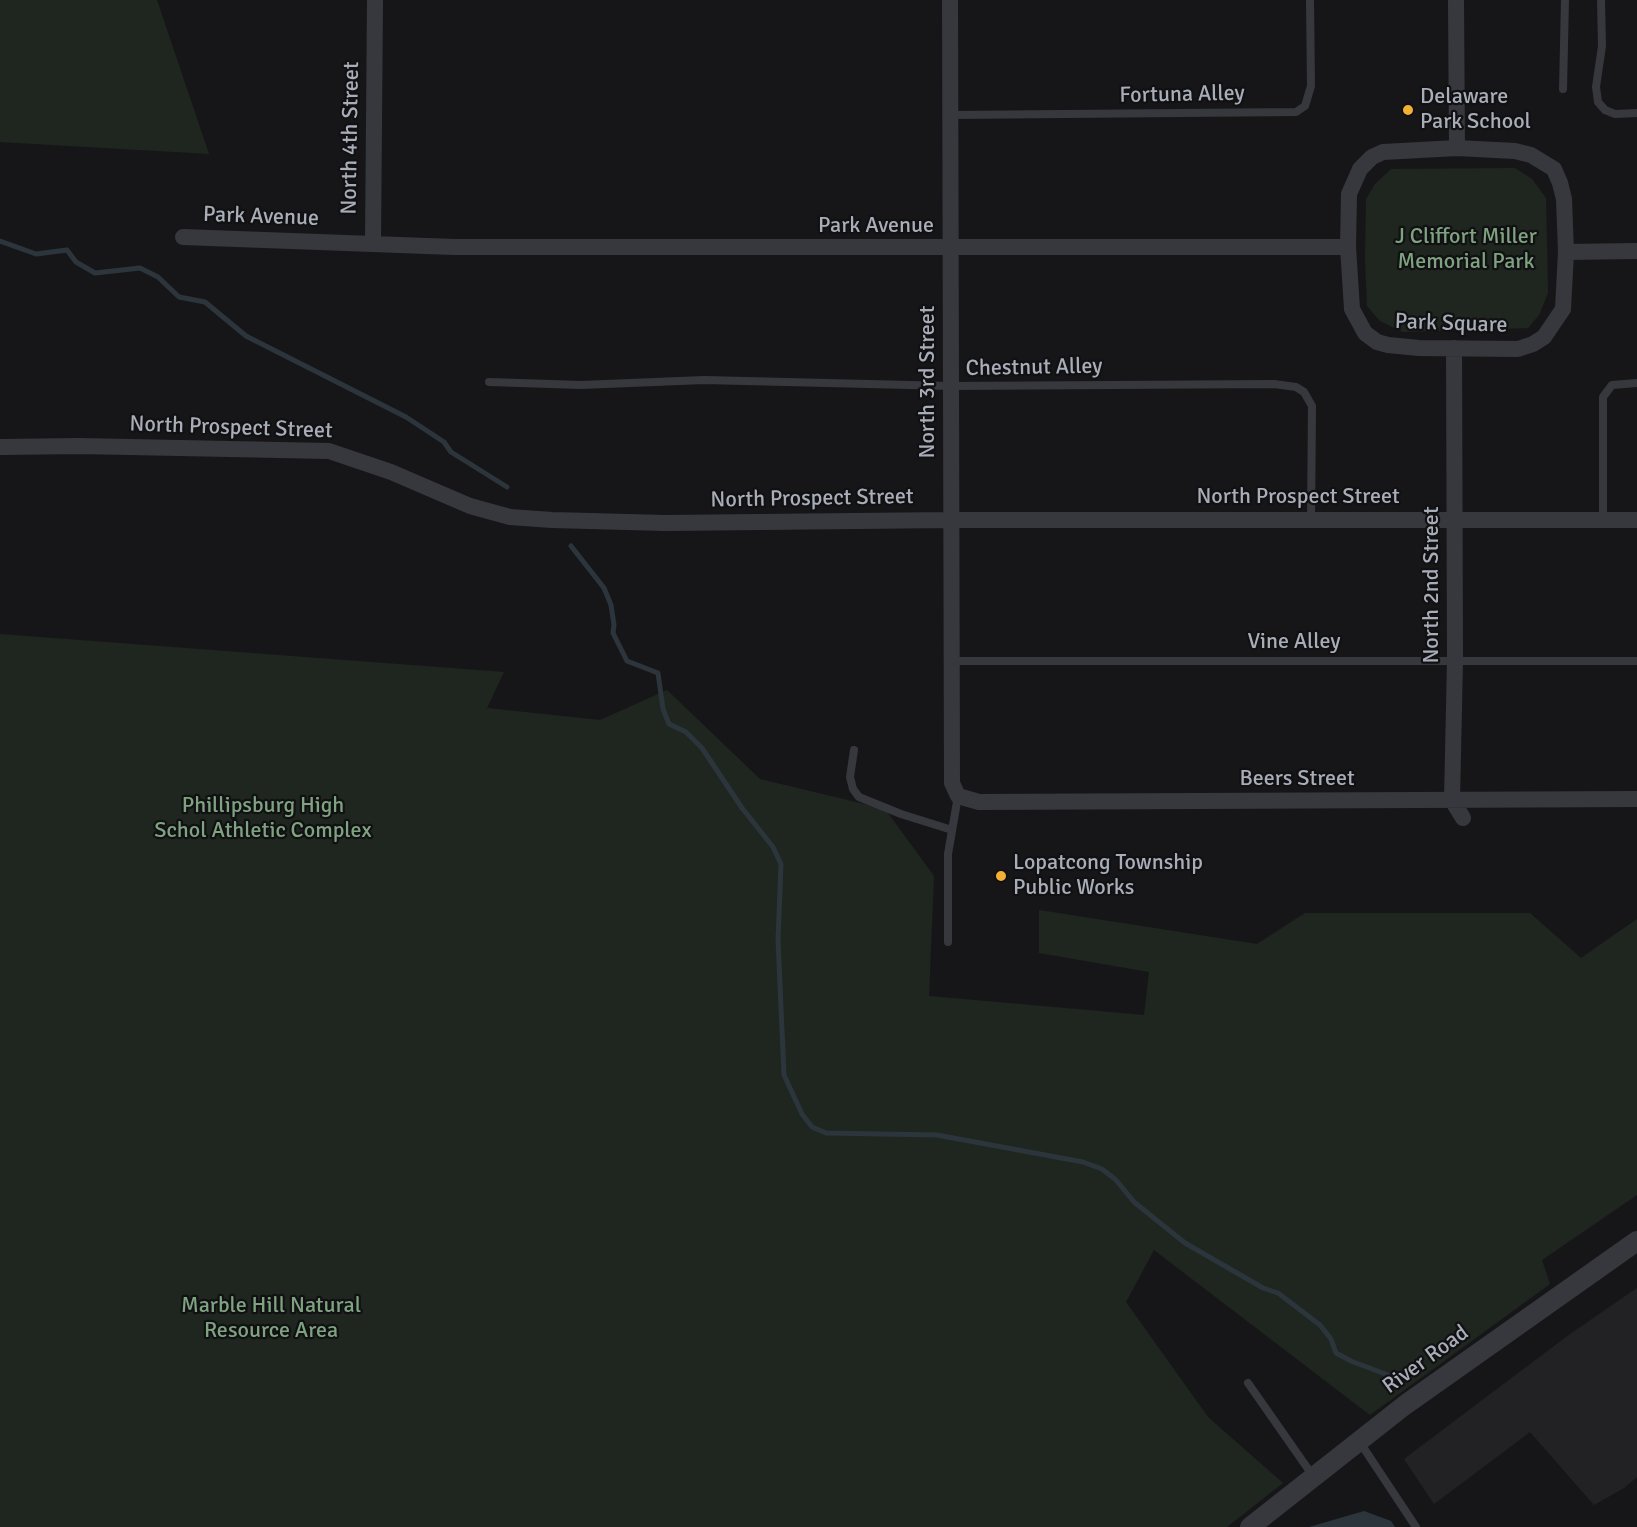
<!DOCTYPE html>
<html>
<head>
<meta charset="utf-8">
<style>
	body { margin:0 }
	canvas { display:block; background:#161618 }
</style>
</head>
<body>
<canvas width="1637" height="1527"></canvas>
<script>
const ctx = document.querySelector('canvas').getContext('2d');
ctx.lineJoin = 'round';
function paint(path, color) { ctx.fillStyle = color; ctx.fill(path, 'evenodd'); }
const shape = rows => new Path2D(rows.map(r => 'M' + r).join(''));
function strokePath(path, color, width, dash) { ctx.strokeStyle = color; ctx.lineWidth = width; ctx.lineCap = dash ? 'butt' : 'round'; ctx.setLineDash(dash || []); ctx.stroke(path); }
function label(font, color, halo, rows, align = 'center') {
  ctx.font = font + ' Signika,sans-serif'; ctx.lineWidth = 4.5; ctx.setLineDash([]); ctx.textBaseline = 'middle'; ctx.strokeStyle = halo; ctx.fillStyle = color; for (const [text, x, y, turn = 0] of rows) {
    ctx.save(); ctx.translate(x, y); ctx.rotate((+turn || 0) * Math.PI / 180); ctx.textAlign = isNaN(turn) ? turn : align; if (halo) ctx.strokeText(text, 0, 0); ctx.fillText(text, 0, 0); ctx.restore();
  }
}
const built = shape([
	[1637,1288,1637,1477,1624,1488,1594,1505,1530,1432,1434,1504,1404,1459,1570,1334]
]);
const green = shape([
	[0,0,157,0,209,154,0,142],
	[1515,168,1532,179,1546,198,1548,293,1539,315,1528,328,1403,332,1380,321,1367,306,1365,260,1366,199,1375,184,1391,169],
	[0,634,504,672,487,708,600,720,667,690,760,779,885,809,934,876,929,996,1144,1015,1149,972,1039,953,1039,910,1257,944,1305,913,1530,913,1581,958,1637,919,1637,1195,1542,1260,1550,1284,1370,1415,1154,1250,1126,1302,1208,1417,1283,1483,1227,1527,0,1527]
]);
const water = shape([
	[1364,1511,1391,1521,1395,1527,1309,1527]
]);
const stream = shape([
	[0,241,36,254,67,250,76,262,95,273,140,268,158,277,179,297,205,302,246,336,406,417,444,442,451,452,507,487],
	[571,546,604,588,611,605,614,625,613,633,627,661,658,673,663,709,669,724,686,732,702,748,742,808,773,847,781,864,778,940,784,1075,802,1114,812,1127,826,1133,937,1135,1083,1162,1102,1169,1116,1180,1134,1202,1185,1243,1263,1288,1278,1293,1320,1325,1331,1339,1336,1353,1351,1361,1401,1380]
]);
const service = shape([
	[1601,0,1602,46,1596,87,1598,102,1605,110,1615,114,1637,113],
	[1563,89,1565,0],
	[950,115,1296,112,1305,106,1311,86,1310,0],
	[489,382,581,385,704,380,951,386,1274,384,1296,387,1304,392,1312,406,1311,520],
	[1603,520,1603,397,1612,385,1637,383],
	[952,661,1637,661],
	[854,750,850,777,853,789,859,797,901,814,952,830],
	[948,942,948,854,958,796],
	[1248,1383,1313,1476],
	[1359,1441,1416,1527]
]);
const minor = shape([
	[950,0,952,783,958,796,979,802,1637,799],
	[1456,0,1457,148],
	[1457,148,1515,151,1531,155,1554,169,1560,183,1564,199,1566,252,1563,309,1544,337,1533,344,1518,349,1419,348,1388,345,1377,342,1365,333,1352,309,1348,247,1349,194,1360,169,1372,157,1383,152,1457,148],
	[183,237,454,247,1348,247],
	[373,244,375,0],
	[1566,252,1637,251],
	[1454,348,1455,660,1452,800,1463,818],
	[0,447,80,446,329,451,391,472,470,506,510,517,552,520,665,523,951,520,1637,520]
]);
const tertiary = shape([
	[1250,1527,1405,1405,1637,1241]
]);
const markers = [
	[1408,110,6,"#f2b134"],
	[1001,876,6,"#f2b134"]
];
const streetNames = [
	["Fortuna Alley",1182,95,-1],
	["North 4th Street",351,138,-89],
	["Park Avenue",261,217,2],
	["Park Avenue",876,226],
	["Park Square",1451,324,2],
	["Chestnut Alley",1034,368,-1],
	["North 3rd Street",928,382,-90],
	["North Prospect Street",231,428,2],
	["North Prospect Street",1298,497],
	["North Prospect Street",812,499,-1],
	["North 2nd Street",1432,585,-90],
	["Vine Alley",1294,642],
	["Beers Street",1297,779],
	["River Road",1426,1360,-36]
];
const poiNames = [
	["Delaware",1420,97],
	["Park School",1420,122],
	["Lopatcong Township",1013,863],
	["Public Works",1013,888]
];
const parkNames = [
	["J Cliffort Miller",1466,237],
	["Memorial Park",1466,262],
	["Phillipsburg High",263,806],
	["Schol Athletic Complex",263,831],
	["Marble Hill Natural",271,1306],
	["Resource Area",271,1331]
];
paint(built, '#222225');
paint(green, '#1e261f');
paint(water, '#2c353c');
strokePath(stream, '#2c353c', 5);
strokePath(service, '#37383d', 8);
strokePath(minor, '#37383d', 16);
strokePath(tertiary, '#37383d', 20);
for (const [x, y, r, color] of markers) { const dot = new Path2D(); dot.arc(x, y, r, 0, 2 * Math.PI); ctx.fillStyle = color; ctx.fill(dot); strokePath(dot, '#111113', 2); }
label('22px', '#a8adb8', '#111113', streetNames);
label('22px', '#a8adb8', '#111113', poiNames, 'left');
label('22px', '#7fa381', '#111113', parkNames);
</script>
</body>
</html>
